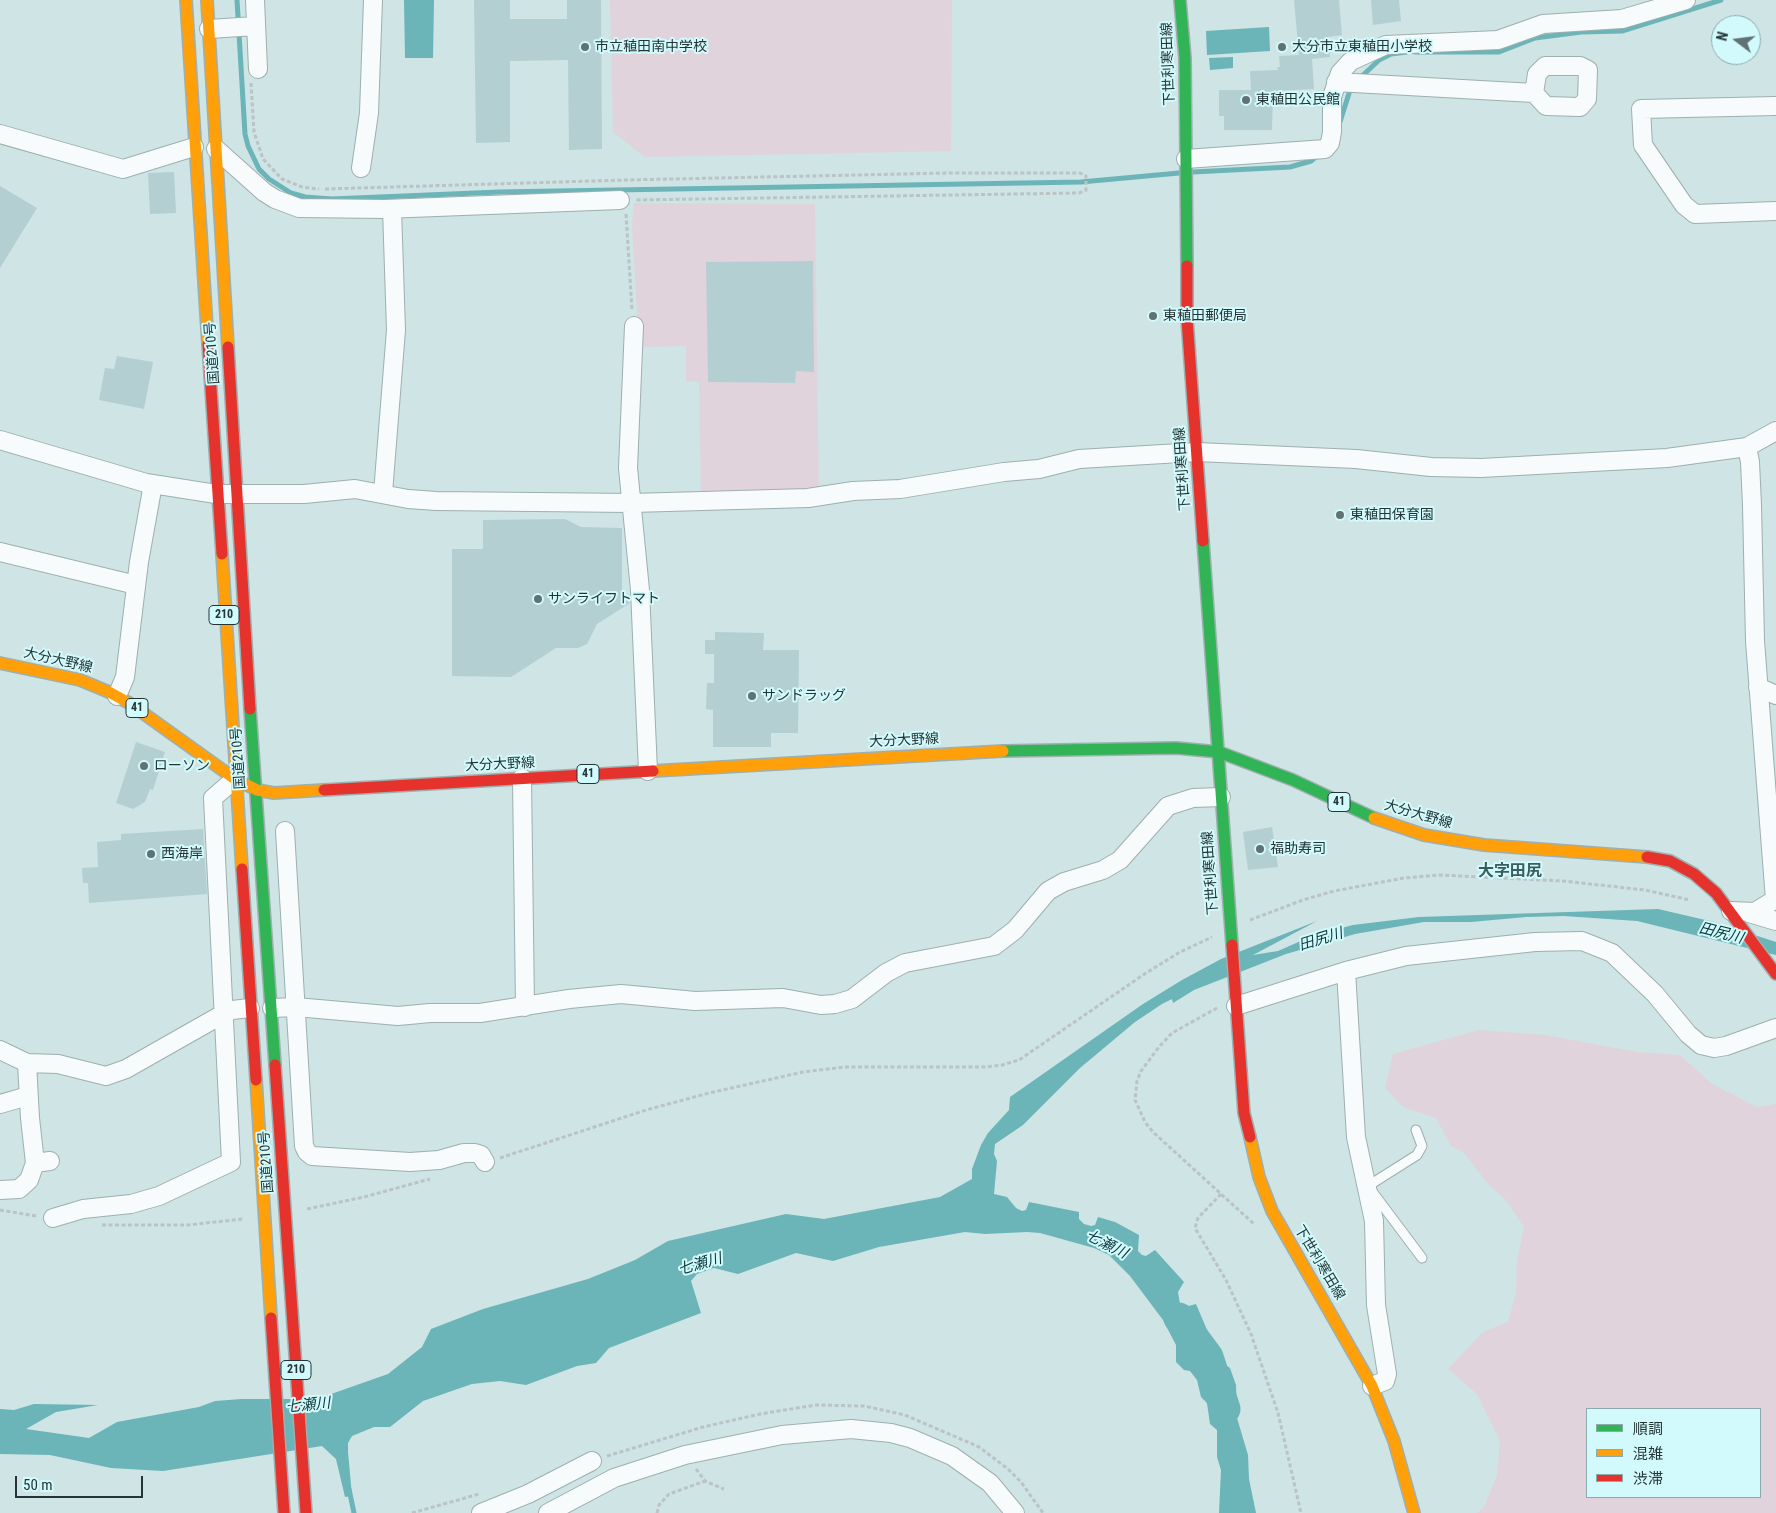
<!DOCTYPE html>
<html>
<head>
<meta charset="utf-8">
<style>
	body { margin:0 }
	#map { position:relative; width:1776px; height:1513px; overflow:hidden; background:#cee4e5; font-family:"Roboto Condensed","Noto Sans JP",sans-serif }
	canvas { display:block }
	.legend { position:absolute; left:1586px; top:1408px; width:175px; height:90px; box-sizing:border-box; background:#d2fafc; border:1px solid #8dabad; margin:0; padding:6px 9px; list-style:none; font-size:15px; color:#253536 }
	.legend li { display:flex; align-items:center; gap:10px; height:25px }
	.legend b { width:25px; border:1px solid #8dabad }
	.north { position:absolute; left:1711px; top:15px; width:50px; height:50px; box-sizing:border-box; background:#d2fafc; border:1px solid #8dabad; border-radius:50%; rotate:285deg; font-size:14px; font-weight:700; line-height:20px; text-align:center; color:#253536 }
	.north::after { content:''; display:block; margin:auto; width:18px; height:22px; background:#607273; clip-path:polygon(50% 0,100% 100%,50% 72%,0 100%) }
	.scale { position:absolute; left:15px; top:1476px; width:128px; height:22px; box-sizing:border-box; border:2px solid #253536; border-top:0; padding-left:6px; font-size:15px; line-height:18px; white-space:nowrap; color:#253536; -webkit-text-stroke:4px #d2fafc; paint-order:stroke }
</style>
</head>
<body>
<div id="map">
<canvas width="1776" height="1513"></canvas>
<ul class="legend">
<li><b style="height:6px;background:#30b455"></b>順調</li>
<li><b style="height:6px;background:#ff9f0a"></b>混雑</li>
<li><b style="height:6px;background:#e5322d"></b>渋滞</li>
</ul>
<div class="north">N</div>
<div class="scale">50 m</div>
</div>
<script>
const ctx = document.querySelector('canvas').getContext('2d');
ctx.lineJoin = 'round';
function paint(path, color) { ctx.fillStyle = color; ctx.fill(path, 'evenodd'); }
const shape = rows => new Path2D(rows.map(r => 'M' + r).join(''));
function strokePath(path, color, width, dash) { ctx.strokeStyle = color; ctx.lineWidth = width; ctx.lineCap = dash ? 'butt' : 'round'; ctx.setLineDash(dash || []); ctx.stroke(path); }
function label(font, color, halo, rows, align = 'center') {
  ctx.font = font + ' "Roboto Condensed","Noto Sans JP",sans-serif'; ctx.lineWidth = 4; ctx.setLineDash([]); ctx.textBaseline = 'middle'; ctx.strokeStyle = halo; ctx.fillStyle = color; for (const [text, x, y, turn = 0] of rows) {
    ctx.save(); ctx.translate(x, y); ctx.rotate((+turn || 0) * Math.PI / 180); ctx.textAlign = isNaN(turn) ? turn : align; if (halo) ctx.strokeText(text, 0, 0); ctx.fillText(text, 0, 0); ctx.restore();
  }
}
const green = shape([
	[610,0,952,0,951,151,645,157,613,132],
	[634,203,815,204,819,494,701,498,699,382,686,381,686,346,639,347,632,224],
	[1479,1030,1545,1035,1637,1052,1680,1055,1712,1084,1757,1107,1776,1104,1776,1513,1477,1513,1484,1507,1497,1475,1500,1441,1477,1394,1448,1369,1483,1332,1508,1322,1516,1293,1517,1261,1524,1227,1506,1200,1489,1185,1464,1153,1451,1146,1436,1118,1403,1107,1385,1088,1393,1054],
	[1760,1409,1760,1497,1587,1497,1587,1409]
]);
const water = shape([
	[404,0,434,0,433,58,405,58],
	[1269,27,1270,51,1207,55,1206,31],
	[1233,57,1233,68,1210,70,1209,58],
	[1658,909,1714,922,1776,942,1776,955,1637,921,1564,916,1526,917,1471,922,1424,922,1355,934,1286,954,1194,990,1173,1003,1172,999,1162,1004,1135,1022,1080,1068,1023,1125,995,1144,994,1154,997,1161,994,1194,1007,1197,1016,1208,1022,1211,1026,1210,1029,1202,1079,1212,1079,1219,1084,1224,1091,1226,1095,1225,1098,1217,1115,1222,1139,1235,1138,1251,1142,1255,1146,1256,1155,1250,1184,1282,1178,1292,1180,1304,1185,1307,1196,1304,1210,1337,1204,1355,1204,1364,1212,1370,1224,1364,1230,1368,1236,1385,1237,1418,1248,1455,1249,1479,1256,1513,1219,1513,1221,1470,1217,1457,1217,1430,1210,1424,1207,1403,1201,1397,1197,1380,1190,1371,1184,1370,1176,1362,1176,1345,1163,1320,1130,1276,1109,1255,1094,1248,1040,1233,1027,1232,985,1234,965,1232,879,1247,833,1261,796,1253,738,1274,714,1268,697,1274,691,1281,701,1313,609,1348,596,1363,577,1366,526,1385,500,1381,472,1384,423,1401,390,1427,374,1427,352,1436,348,1443,348,1452,352,1496,345,1497,336,1459,322,1446,163,1471,111,1468,50,1455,0,1454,0,1409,14,1410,34,1404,98,1405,56,1412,26,1429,89,1438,117,1422,199,1407,215,1401,242,1399,317,1399,388,1374,422,1347,431,1329,483,1309,588,1279,635,1260,668,1241,786,1214,824,1219,940,1197,972,1179,972,1169,981,1145,988,1133,1009,1110,1010,1097,1143,1004,1182,980,1221,959,1317,921,1253,955,1278,951,1312,936,1353,925,1419,917]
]);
const stream = shape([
	[237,0,245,134,248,146,259,169,269,179,291,193,305,197,332,199,499,192,1081,182,1179,173],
	[1415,52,1499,52,1535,38,1581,32,1622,31,1721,0],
	[1359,79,1379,60,1391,54,1407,52],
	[1338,128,1351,87],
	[1193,172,1290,167,1311,161,1318,155],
	[349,1489,354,1513]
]);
const river = shape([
	[1179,1318,1208,1357,1225,1409]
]);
const building = shape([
	[474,0,510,0,510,19,567,19,567,0,601,0,602,149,569,150,568,60,510,61,510,142,476,143],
	[1294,0,1339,0,1342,35,1328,37,1330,57,1312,59,1314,89,1273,91,1272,130,1224,130,1224,116,1219,116,1219,90,1251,90,1250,71,1278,70,1277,67,1280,67,1279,56,1299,55],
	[1371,0,1399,0,1401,21,1373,25],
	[174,172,176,213,150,214,148,173],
	[0,186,37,208,0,268],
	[813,261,814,372,796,371,795,383,708,382,706,262],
	[117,356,153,362,144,409,99,400,105,368,114,369],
	[565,519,581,527,622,528,622,597,630,603,597,624,587,644,578,648,556,648,511,677,452,676,452,549,483,549,483,520],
	[715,632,764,633,763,650,799,650,798,733,771,733,771,747,713,747,713,710,706,709,707,683,714,683,714,654,705,654,705,640,715,640],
	[136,742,165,752,153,790,150,789,145,802,133,809,116,803],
	[1272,827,1278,867,1248,870,1243,832],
	[203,829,207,894,89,903,88,883,83,883,82,868,98,867,97,842,121,840,121,834]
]);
const path = shape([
	[251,83,254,132,263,159,282,179,302,187,319,189],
	[325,189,626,180,949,173,1080,173,1086,176,1086,190,1079,193,636,200],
	[626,214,632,310],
	[1250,920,1303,900,1334,891,1404,878,1439,875,1563,881,1645,890,1690,900],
	[1217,1008,1172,1033,1159,1047,1141,1071,1137,1081,1135,1100,1145,1122,1153,1132,1254,1224],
	[500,1158,646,1110,709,1093,803,1072,845,1067,985,1067,1002,1065,1019,1060,1146,973,1180,952,1212,937],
	[1221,1194,1198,1218,1195,1228,1226,1280,1251,1334,1278,1413,1301,1513],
	[307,1209,364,1197,430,1179],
	[0,1210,36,1216],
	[102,1225,188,1225,243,1219],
	[607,1456,703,1427,760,1414,816,1405,864,1406,905,1415,979,1447,1008,1469,1021,1482,1043,1513],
	[696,1469,705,1481,724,1489],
	[412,1513,479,1494],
	[657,1513,659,1505,669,1494,705,1481]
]);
const lane = shape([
	[1416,1130,1422,1146,1417,1155,1368,1186,1422,1258]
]);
const street = shape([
	[255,0,258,69],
	[209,29,255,26],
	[1336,82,1534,93,1546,106,1580,107,1587,99,1588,70,1580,66,1545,66,1537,74,1534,93],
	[1776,106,1641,109,1643,145,1684,205,1695,214,1776,211],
	[0,134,123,169,194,147],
	[216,149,264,192,275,199,299,208,384,209,620,200],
	[1186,159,1325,149,1330,143,1332,132,1332,97,1340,73,1351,61,1386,45,1498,40,1543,24,1622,19,1686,0],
	[361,168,369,113,373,0],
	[634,326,628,468,640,590,648,771],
	[0,440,146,483,216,494,304,494,355,489,408,499,436,501,632,503,808,498,853,491,900,489,1004,472,1039,469,1079,459,1197,452,1356,459,1431,467,1481,468,1667,458,1747,447,1776,431],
	[1747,447,1750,462,1752,505,1755,641,1775,900],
	[383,493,396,330,392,209],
	[0,552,136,585],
	[1758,687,1776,695],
	[117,696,125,677,139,562,153,484],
	[522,778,525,1007],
	[285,831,304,1146,307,1152,312,1156,410,1162,439,1160,464,1153,475,1153,481,1155,485,1162],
	[1731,911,1755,912,1776,899],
	[1749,913,1776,921],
	[1346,971,1356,1137,1374,1221,1376,1305,1387,1374,1385,1381,1372,1386],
	[1236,1006,1346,971,1406,956,1535,942,1582,941,1612,953,1655,994,1688,1034,1701,1045,1714,1048,1726,1046,1776,1028],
	[272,1008,296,1007,398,1016,430,1013,480,1013,569,999,621,994,695,1001,783,998,821,1005,835,1004,852,999,886,973,905,963,994,946,1015,930,1048,891,1064,882,1103,870,1120,860,1168,806,1193,798,1221,797],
	[0,1050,27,1063,58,1064,106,1076,126,1069,223,1014,232,1010,250,1008],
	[27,1063,30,1118,35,1163,50,1161],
	[0,1104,28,1096],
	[0,1190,19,1189,29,1180,35,1163],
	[53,1218,83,1209,131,1204,159,1196,231,1162,213,798,235,779],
	[481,1513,528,1494,592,1461],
	[548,1513,614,1478,685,1455,782,1435,851,1429,891,1433,910,1438,952,1456,990,1483,1015,1513]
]);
const fast = shape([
	[1180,0,1185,58,1187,266],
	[1203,541,1232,945],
	[250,709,275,1065],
	[1003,751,1176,748,1219,752,1293,780,1374,818]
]);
const slow = shape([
	[186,0,208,344],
	[207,0,228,347],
	[222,554,242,869],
	[0,663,80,680,109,692,129,703,235,779,257,790,274,793,324,790],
	[653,771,1003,751],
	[1374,818,1424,835,1484,845,1647,857],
	[256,1080,271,1318],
	[1250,1137,1259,1177,1272,1211,1372,1386,1394,1441,1414,1513]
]);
const jam = shape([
	[1187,266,1187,319,1203,541],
	[208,344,222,554],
	[228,347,250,709],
	[324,790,653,771],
	[1647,857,1670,861,1694,874,1716,893,1776,974],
	[242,869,256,1080],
	[1232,945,1244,1113,1250,1137],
	[275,1065,306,1513],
	[271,1318,284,1513]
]);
const markers = [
	[585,47,5,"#607273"],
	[1282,47,5,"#607273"],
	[1246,100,5,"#607273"],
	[1153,316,5,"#607273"],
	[1340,515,5,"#607273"],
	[538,599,5,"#607273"],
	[752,696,5,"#607273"],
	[144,766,5,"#607273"],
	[1260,849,5,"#607273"],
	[151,854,5,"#607273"]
];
const shields = [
	[224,615,30],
	[137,708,22],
	[588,774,22],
	[1339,802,22],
	[296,1370,30]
];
const shieldNames = [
	["210",224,615],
	["41",137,708],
	["41",588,774],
	["41",1339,802],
	["210",296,1370]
];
const poiNames = [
	["市立稙田南中学校",595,47],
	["大分市立東稙田小学校",1292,47],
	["東稙田公民館",1256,100],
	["東稙田郵便局",1163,316],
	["東稙田保育園",1350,515],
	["サンライフトマト",548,599],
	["サンドラッグ",762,696],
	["ローソン",154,766],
	["福助寿司",1270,849],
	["西海岸",161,854]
];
const streetNames = [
	["下世利寒田線",1169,64,-92],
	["国道210号",213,353,-94],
	["下世利寒田線",1183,469,-94],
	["大分大野線",58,661,13],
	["大分大野線",904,741,-3],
	["国道210号",239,758,-94],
	["大分大野線",500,765,-3],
	["大分大野線",1418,815,16],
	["下世利寒田線",1211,873,-94],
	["国道210号",267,1162,-94],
	["下世利寒田線",1319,1263,59]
];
const waterNames = [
	["田尻川",1721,934,14],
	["田尻川",1321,940,-17],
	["七瀬川",1106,1245,27],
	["七瀬川",700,1265,-16],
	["七瀬川",308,1406,-6]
];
const quarterNames = [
	["大字田尻",1510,872]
];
paint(green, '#e1d3dc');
paint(water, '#6bb4b8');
strokePath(stream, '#6bb4b8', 5);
strokePath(river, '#6bb4b8', 31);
paint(building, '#b4cfd1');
strokePath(lane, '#9eafaf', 11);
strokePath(street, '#9eafaf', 20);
strokePath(fast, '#9eafaf', 14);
strokePath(slow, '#9eafaf', 14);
strokePath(jam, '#9eafaf', 14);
strokePath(path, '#bbc3c4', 3, [4, 2.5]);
strokePath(lane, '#f8fbfb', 9);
strokePath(street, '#f8fbfb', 18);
strokePath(fast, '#30b455', 11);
strokePath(slow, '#ff9f0a', 11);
strokePath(jam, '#e5322d', 11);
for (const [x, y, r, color] of markers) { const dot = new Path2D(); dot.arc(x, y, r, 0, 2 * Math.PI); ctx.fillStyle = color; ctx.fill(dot); strokePath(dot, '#d2fafc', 2); }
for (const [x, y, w] of shields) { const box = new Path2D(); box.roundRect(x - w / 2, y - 9.5, w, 19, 4); ctx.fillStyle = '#d2fafc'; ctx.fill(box); strokePath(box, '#253536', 1); }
label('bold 12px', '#253536', null, shieldNames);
label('14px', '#253536', '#d2fafc', poiNames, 'left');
label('14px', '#253536', '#d2fafc', streetNames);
label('italic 15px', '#0a383b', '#d2fafc', waterNames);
label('bold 16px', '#3a5e60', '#d2fafc', quarterNames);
</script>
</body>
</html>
